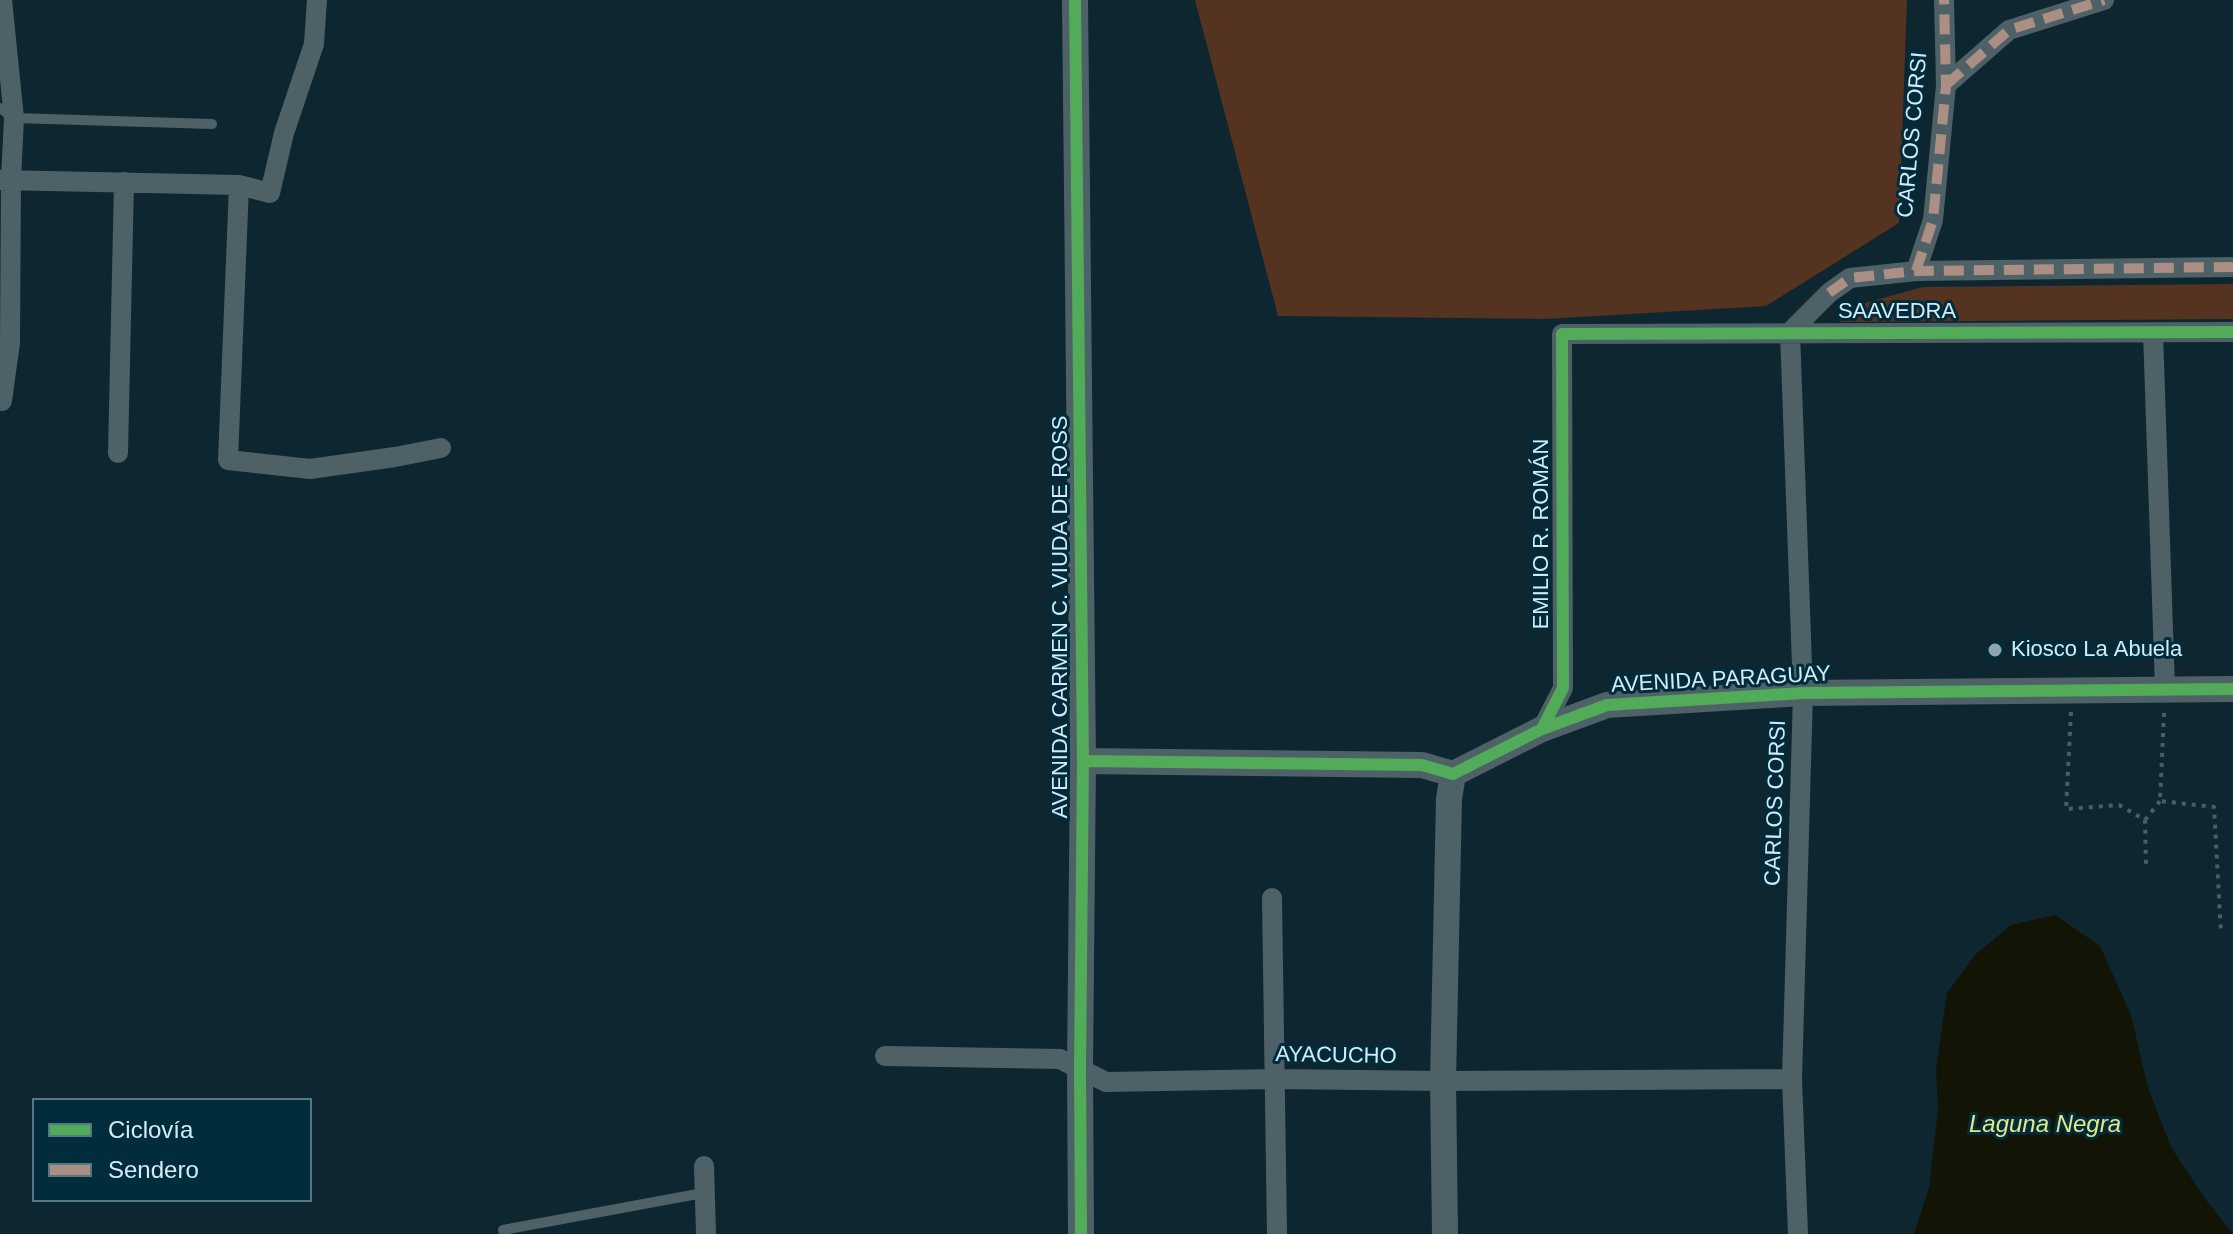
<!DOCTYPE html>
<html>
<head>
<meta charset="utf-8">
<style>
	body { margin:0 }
	#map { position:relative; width:2233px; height:1234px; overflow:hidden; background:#0d262f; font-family:Arial,sans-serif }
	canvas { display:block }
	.legend { position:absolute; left:32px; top:1098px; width:280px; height:104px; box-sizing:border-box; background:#002c3c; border:2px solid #557886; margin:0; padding:10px 14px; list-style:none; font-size:24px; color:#d4ebf5 }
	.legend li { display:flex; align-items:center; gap:16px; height:40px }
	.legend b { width:40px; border:2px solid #557886 }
</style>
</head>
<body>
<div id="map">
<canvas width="2233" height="1234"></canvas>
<ul class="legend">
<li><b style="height:10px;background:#51ab58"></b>Ciclovía</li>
<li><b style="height:10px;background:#ac8f84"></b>Sendero</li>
</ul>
</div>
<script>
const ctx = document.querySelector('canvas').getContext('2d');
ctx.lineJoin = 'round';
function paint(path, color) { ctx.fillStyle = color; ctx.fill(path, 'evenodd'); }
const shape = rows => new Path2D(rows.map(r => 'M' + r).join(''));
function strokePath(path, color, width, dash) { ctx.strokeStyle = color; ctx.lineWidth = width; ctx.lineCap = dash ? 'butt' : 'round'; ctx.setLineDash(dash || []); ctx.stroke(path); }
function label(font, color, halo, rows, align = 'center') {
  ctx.font = font + ' Arial,sans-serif'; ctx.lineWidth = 6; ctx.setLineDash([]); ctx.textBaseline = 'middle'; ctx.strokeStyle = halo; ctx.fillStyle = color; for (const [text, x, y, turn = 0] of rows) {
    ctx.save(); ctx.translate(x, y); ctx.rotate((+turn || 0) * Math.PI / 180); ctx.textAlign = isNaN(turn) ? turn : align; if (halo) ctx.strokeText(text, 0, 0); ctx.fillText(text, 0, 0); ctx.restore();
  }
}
const green = shape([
	[1195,0,1907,0,1899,223,1766,306,1546,319,1278,316],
	[2233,284,2233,319,1839,322,1865,303,1923,287]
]);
const water = shape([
	[2055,915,2100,946,2131,1015,2148,1088,2171,1147,2206,1200,2233,1234,1914,1234,1929,1188,1938,1110,1936,1070,1947,993,1976,954,2011,925]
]);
const path = shape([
	[2071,712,2066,809,2119,805,2145,820,2146,865],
	[2164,713,2160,801,2214,807,2221,933],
	[2145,820,2160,801]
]);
const service = shape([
	[0,108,14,118,212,124],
	[503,1230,703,1193]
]);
const minor = shape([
	[1946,85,2009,30,2104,0],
	[0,180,239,185,270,193,284,133,314,44,317,0],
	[239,185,228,460,310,469,395,457,441,448],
	[1916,271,1933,220,1946,85,1944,0],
	[1790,332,1803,693,1792,1079,1798,1234],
	[1790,332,1829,293,1850,278,1916,271,2233,267],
	[2153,332,2165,689],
	[2,401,10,343,11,180,14,118,2,0],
	[118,453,124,182],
	[1542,729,1563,688,1562,334,2233,332],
	[1272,898,1277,1234],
	[885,1056,1060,1059,1106,1082,1276,1079,1443,1081,1792,1079],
	[704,1166,706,1234]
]);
const tertiary = shape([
	[1075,0,1083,761,1080,1068,1081,1234],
	[1083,761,1422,765,1453,774,1542,729,1607,705,1803,693,2233,689],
	[1445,1234,1443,1081,1449,799,1453,774]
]);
const quiet = shape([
	[1946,85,2009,30,2104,0],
	[1916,271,1933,220,1946,85,1944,0],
	[1829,293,1850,278,1916,271,2233,267]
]);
const cycleway = shape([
	[1075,0,1083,761,1080,1068,1081,1234],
	[1542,729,1563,688,1562,334,2233,332],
	[1083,761,1422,765,1453,774,1542,729,1607,705,1803,693,2233,689]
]);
const markers = [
	[1995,650,8,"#8ea6b0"]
];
const streetNames = [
	["CARLOS CORSI",1913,135,-85],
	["SAAVEDRA",1897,312],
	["EMILIO R. ROMÁN",1542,534,-90],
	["AVENIDA CARMEN C. VIUDA DE ROSS",1061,617,-90],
	["AVENIDA PARAGUAY",1721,680,-3],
	["CARLOS CORSI",1776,803,-88],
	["AYACUCHO",1336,1056,1]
];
const poiNames = [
	["Kiosco La Abuela",2011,650]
];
const waterNames = [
	["Laguna Negra",2045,1125]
];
paint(green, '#553321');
paint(water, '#121506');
strokePath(path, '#4d5d64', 4, [4, 6]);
strokePath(service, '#4e6167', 10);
strokePath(minor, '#4e6167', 20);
strokePath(tertiary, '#4e6167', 26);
strokePath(quiet, '#ac8f84', 10, [20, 10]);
strokePath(cycleway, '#51ab58', 12);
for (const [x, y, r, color] of markers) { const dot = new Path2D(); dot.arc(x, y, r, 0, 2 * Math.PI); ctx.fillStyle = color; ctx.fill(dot); strokePath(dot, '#002c3c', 3); }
label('22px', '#d4ebf5', '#002c3c', streetNames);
label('22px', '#d4ebf5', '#002c3c', poiNames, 'left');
label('italic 24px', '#e6e588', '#002c3c', waterNames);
</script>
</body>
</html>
